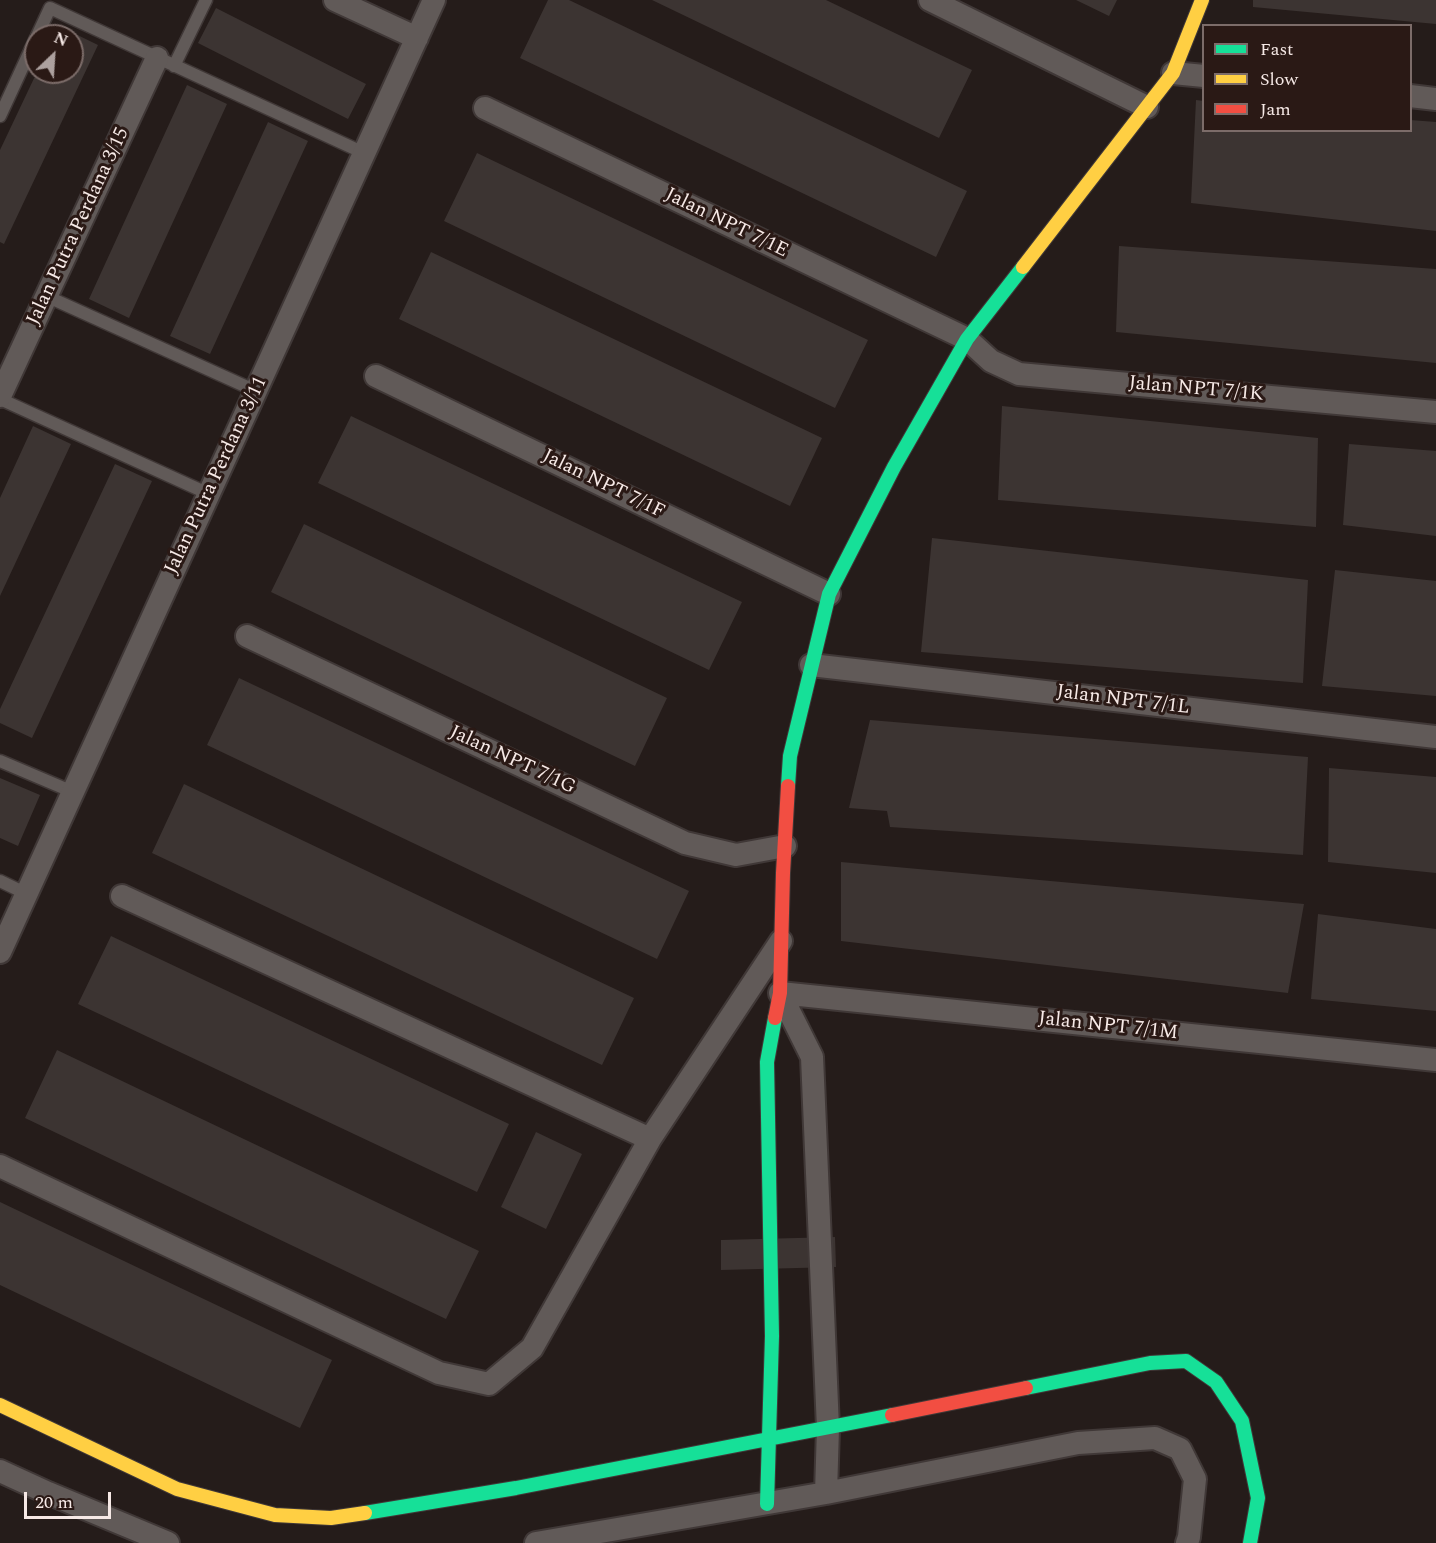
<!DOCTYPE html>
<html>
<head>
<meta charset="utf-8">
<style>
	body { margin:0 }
	#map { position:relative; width:1436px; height:1543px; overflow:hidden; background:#251c1a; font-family:Spectral,serif }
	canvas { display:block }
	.legend { position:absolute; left:1202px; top:24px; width:210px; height:108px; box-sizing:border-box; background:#2a1915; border:2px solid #7c6c69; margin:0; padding:8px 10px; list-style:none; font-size:18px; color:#f6e9e6 }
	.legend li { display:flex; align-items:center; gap:12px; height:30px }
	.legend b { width:30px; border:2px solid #7c6c69 }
	.north { position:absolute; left:24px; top:24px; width:60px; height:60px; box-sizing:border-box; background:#2a1915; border:2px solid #7c6c69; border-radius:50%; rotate:25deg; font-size:16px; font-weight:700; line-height:24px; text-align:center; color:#f6e9e6 }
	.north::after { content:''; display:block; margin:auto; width:21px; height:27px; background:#ada19f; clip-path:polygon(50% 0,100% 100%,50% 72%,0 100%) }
	.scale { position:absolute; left:24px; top:1492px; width:87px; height:27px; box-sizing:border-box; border:3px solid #f6e9e6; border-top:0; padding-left:8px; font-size:18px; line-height:21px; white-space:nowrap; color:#f6e9e6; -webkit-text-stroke:4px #2a1915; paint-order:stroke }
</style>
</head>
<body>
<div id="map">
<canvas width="1436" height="1543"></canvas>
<ul class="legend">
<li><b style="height:8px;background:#16e098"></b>Fast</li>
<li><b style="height:8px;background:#ffcf43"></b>Slow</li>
<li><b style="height:8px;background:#f24e42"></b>Jam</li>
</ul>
<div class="north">N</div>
<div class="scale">20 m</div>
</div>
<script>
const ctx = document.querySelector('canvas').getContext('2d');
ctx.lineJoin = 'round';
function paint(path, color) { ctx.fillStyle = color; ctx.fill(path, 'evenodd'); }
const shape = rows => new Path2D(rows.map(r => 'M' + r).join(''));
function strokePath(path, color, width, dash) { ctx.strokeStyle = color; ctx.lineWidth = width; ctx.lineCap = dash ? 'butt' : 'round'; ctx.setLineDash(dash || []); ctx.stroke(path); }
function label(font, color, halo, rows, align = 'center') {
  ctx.font = font + ' Spectral,serif'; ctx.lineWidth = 6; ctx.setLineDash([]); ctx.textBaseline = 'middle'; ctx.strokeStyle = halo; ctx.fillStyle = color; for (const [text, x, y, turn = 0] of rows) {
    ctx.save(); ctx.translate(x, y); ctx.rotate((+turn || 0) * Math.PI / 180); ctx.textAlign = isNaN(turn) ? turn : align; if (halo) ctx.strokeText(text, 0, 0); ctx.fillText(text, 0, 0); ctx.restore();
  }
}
const building = shape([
	[548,0,569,0,967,191,936,257,520,58],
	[652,0,826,0,972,70,939,138],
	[1076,0,1117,0,1109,16],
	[1253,0,1436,0,1436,24,1253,7],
	[216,8,366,84,348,119,198,43],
	[59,26,98,45,4,244,0,242,0,150,37,72,72,72,72,36,54,36],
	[187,85,227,104,129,318,89,299],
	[1196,100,1204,101,1204,130,1410,130,1410,120,1436,122,1436,231,1191,203],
	[268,122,308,141,210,354,170,336],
	[477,153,868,340,835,408,444,221],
	[1119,246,1436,269,1436,363,1116,332],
	[431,252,822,438,790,506,399,319],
	[1002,406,1318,438,1316,527,998,500],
	[351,416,742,602,709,670,318,483],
	[33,426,71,444,0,596,0,498],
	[1349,444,1436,451,1436,536,1343,525],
	[115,464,152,481,32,738,0,723,0,709],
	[304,524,667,698,635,766,271,592],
	[932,538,1308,580,1303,683,921,652],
	[1335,570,1436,581,1436,696,1322,686],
	[239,678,689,891,657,959,207,745],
	[870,720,1308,757,1303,855,890,827,887,811,849,808],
	[1329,768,1436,777,1436,873,1328,862],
	[0,778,40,795,18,846,0,838],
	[184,784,634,998,602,1065,152,853],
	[841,862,1304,904,1288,993,841,941],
	[1318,914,1436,929,1436,1011,1311,999],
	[111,936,509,1124,477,1192,78,1004],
	[57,1050,479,1251,446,1319,25,1118],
	[536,1132,582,1154,546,1229,501,1207],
	[0,1202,332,1360,300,1428,0,1285],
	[835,1237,836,1267,721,1270,721,1240]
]);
const lane = shape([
	[37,36,50,8,364,153],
	[174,66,206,0],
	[0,116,36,38],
	[46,296,256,391],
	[0,399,209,494],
	[0,761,73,792],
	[0,881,27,894]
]);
const street = shape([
	[335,0,417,38],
	[930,0,1147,107],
	[1173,73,1204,76],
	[1410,96,1436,99],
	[485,108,967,339,991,361,1019,374,1436,412],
	[376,376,829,594],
	[0,396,157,58],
	[247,636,685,843,736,855,785,846],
	[811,665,1436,737],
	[122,896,650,1139],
	[0,952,434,0],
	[780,993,1436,1060],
	[780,993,812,1057,828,1428,826,1493],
	[0,1166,439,1373,489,1384,532,1348,650,1139,781,941],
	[0,1471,48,1493,168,1543],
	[536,1543,826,1493,1078,1443,1155,1438,1180,1449,1195,1479,1189,1537,1187,1543]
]);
const fast = shape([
	[788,786,790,756,829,594,894,467,967,339,1023,267],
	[1026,1388,1150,1363,1186,1361,1216,1382,1242,1421,1258,1498,1250,1543],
	[767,1504,772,1336,767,1062,775,1018],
	[365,1513,516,1488,892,1415]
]);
const slow = shape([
	[1023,267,1173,73,1202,0],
	[0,1405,177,1489,275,1515,331,1518,365,1513]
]);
const jam = shape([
	[775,1018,780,993,783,873,788,786],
	[892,1415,1026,1388]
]);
const streetNames = [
	["Jalan NPT 7/1E",726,224,26],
	["Jalan Putra Perdana 3/15",79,227,-65],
	["Jalan NPT 7/1K",1196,390,5],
	["Jalan Putra Perdana 3/11",217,476,-65],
	["Jalan NPT 7/1F",603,485,26],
	["Jalan NPT 7/1L",1123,701,7],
	["Jalan NPT 7/1G",512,761,25],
	["Jalan NPT 7/1M",1108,1027,6]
];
paint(building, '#3c3432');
strokePath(lane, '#403837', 15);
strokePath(street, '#403837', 26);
strokePath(fast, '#403837', 16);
strokePath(slow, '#403837', 16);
strokePath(jam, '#403837', 16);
strokePath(lane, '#615a58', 12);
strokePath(street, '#615a58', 22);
strokePath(fast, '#16e098', 14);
strokePath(slow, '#ffcf43', 14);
strokePath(jam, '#f24e42', 14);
label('20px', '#f6e9e6', '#2a1915', streetNames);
</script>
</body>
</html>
